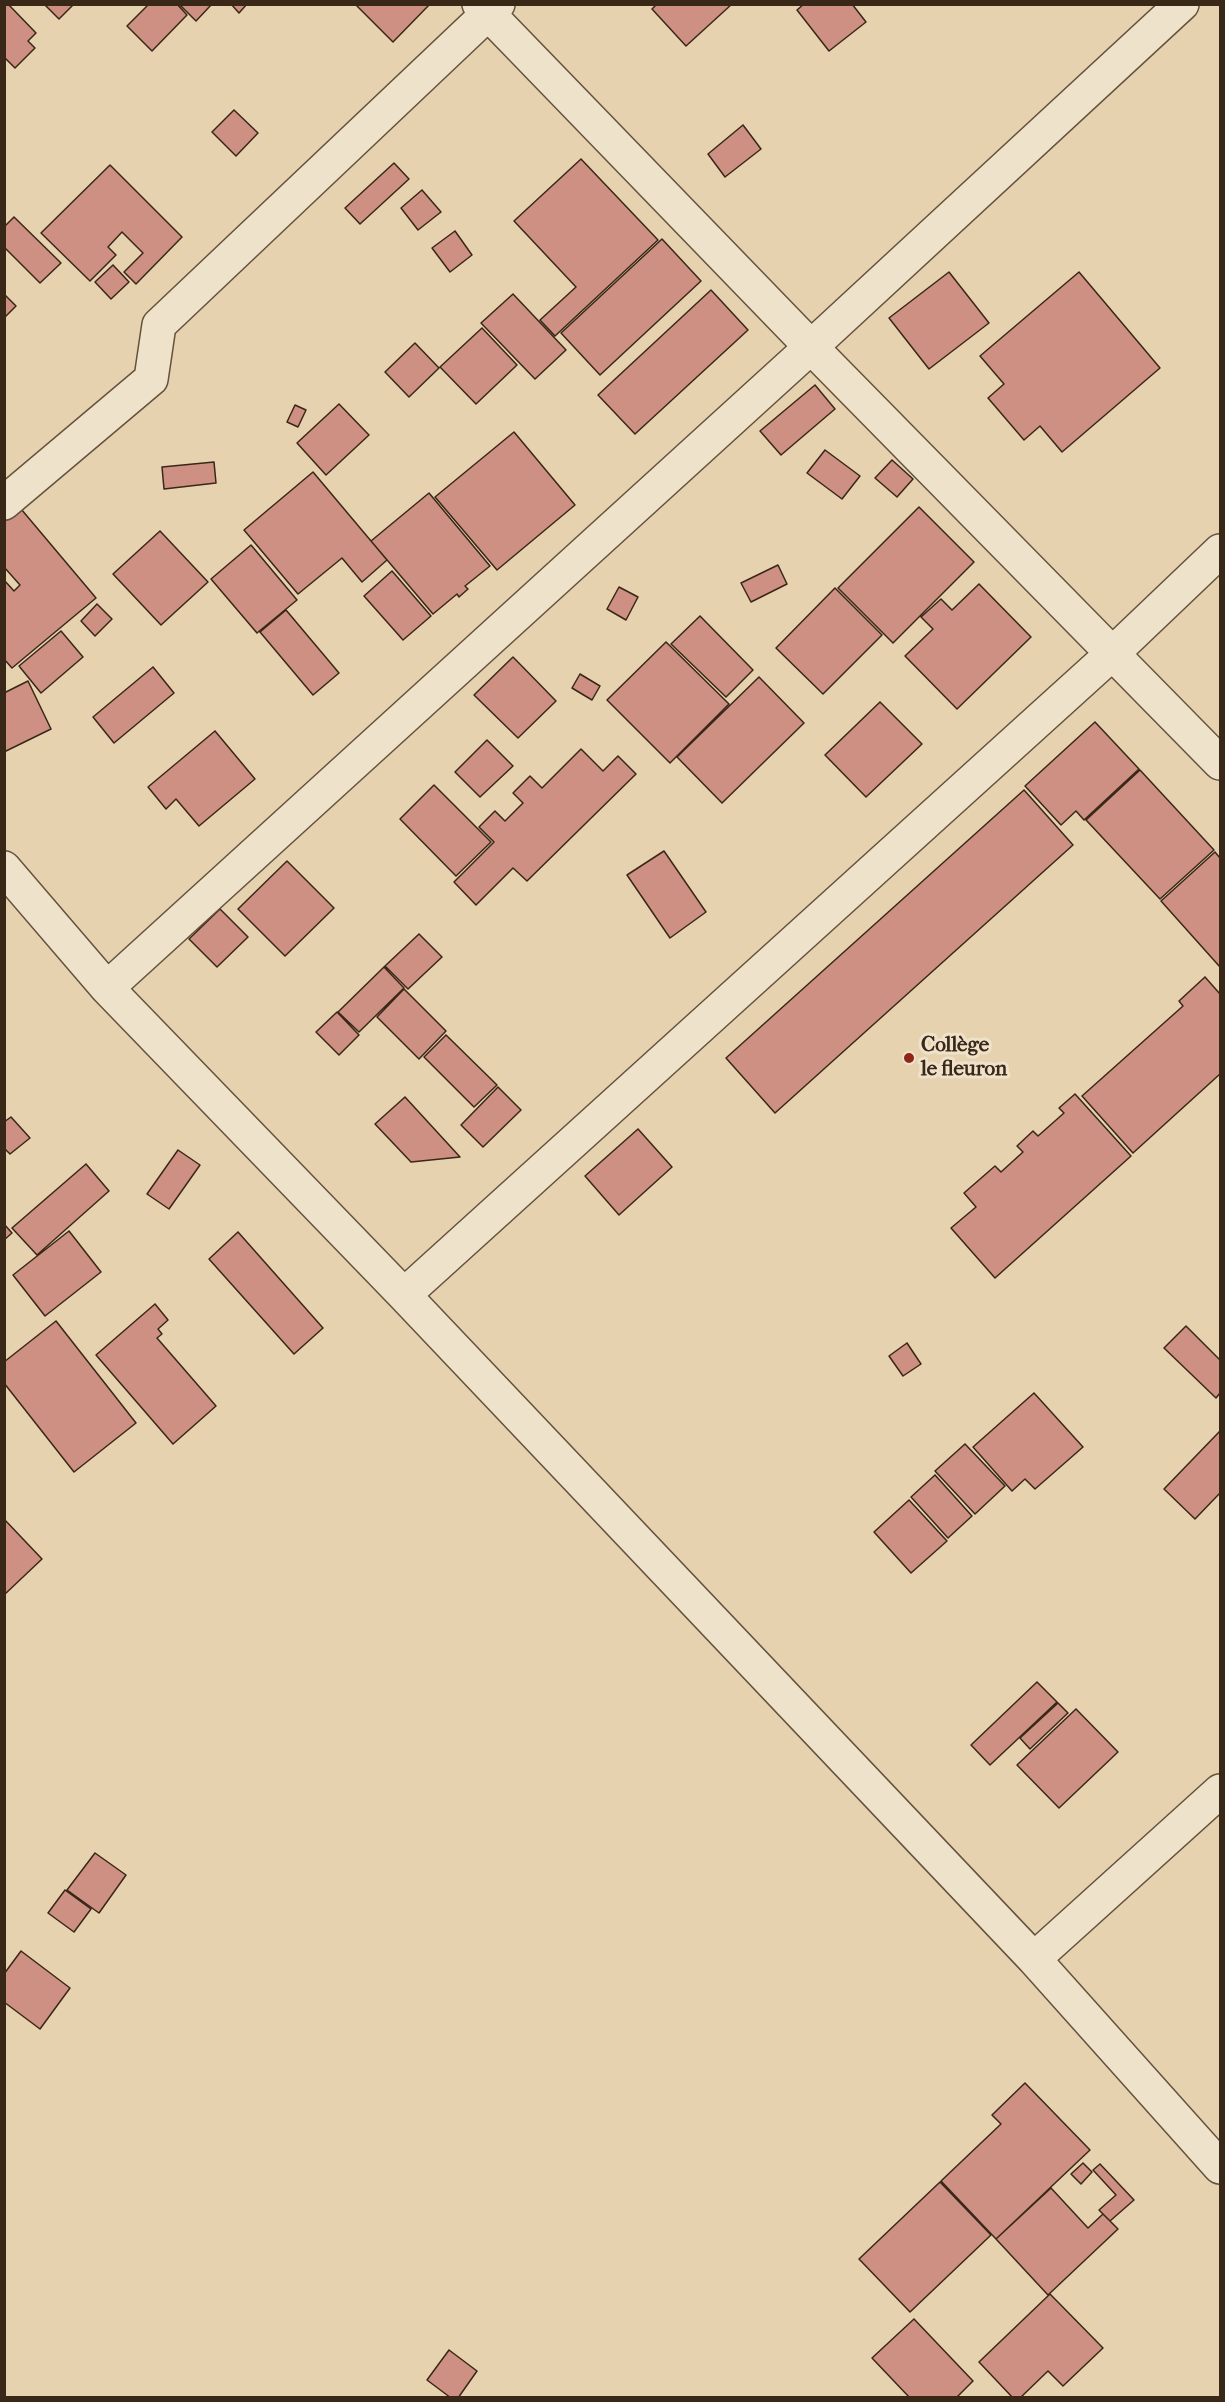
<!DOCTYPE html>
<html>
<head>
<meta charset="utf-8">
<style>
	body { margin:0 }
	#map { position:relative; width:1225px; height:2402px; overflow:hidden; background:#e6d2af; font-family:"IM FELL French Canon",serif }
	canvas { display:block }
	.frame { position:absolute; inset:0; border:6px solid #392718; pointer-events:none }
</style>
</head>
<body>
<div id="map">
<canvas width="1225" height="2402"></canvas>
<div class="frame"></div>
</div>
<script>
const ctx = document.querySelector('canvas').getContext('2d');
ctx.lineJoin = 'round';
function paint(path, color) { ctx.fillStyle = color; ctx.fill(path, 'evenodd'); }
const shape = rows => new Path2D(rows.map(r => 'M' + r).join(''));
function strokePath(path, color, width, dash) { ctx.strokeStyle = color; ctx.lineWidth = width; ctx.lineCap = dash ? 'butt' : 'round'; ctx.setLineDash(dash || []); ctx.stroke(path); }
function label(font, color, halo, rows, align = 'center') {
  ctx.font = font + ' "IM FELL French Canon",serif'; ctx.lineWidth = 6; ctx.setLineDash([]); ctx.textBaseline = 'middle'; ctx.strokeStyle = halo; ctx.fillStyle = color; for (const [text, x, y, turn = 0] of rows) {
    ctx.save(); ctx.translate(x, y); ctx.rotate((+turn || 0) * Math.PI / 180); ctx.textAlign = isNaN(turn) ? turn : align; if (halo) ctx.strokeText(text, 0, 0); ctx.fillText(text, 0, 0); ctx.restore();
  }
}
const building = shape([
	[4,4,8,4,36,33,28,41,35,48,15,68,4,57,4,4],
	[44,4,74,4,59,19,44,4],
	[149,4,177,4,187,15,152,51,127,26,149,4],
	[179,4,212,4,196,21,179,4],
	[231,4,247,4,239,13,231,4],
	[355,4,430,4,393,42,355,4],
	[657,4,732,4,686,46,652,9,657,4],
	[804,4,852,4,866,22,829,51,797,10,804,4],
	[234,110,258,133,236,156,212,132,234,110],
	[743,125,761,149,725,177,708,154,743,125],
	[581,159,658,240,555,336,540,320,576,287,514,221,581,159],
	[394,163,409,179,360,224,345,208,394,163],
	[110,165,182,237,136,284,124,272,143,253,122,232,108,247,116,255,90,281,41,233,110,165],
	[422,190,441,212,418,230,401,208,422,190],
	[14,217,61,263,40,283,4,247,4,227,14,217],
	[455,231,472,255,450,272,432,248,455,231],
	[662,239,701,281,600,375,561,333,662,239],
	[113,265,129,282,111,299,95,282,113,265],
	[949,272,989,323,929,369,889,318,949,272],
	[1079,272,1160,368,1062,452,1040,426,1024,440,988,398,1004,384,980,356,1079,272],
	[711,290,748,330,635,434,598,395,711,290],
	[4,294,16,306,4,318,4,294],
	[513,294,566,350,535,379,481,323,513,294],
	[482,328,517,365,476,404,440,367,482,328],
	[415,343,439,368,409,397,385,372,415,343],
	[815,385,835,409,781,455,760,431,815,385],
	[339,404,369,435,326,475,297,443,339,404],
	[295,405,306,410,298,427,287,422,295,405],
	[514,432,575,505,497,570,435,497,514,432],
	[825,450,860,476,842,499,807,473,825,450],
	[892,460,913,479,897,497,875,478,892,460],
	[214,462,216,483,164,489,162,467,214,462],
	[313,472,387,560,362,582,342,558,298,594,244,530,313,472],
	[429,493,490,566,465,586,468,589,459,597,457,594,433,614,371,541,429,493],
	[16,503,96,598,12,668,4,659,4,580,14,591,20,585,4,567,4,512,16,503],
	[919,507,974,562,893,643,838,588,919,507],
	[160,531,208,582,161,625,113,574,160,531],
	[251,545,297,600,257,633,211,579,251,545],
	[778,565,787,584,751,602,741,583,778,565],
	[392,571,431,616,403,640,364,596,392,571],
	[979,584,1031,637,957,709,905,656,933,629,921,617,941,599,952,610,979,584],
	[619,587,638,597,626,620,607,609,619,587],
	[835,588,882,635,823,694,776,648,835,588],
	[97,604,112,619,95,636,81,621,97,604],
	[286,610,339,673,313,695,260,632,286,610],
	[700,616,753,670,726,697,671,644,700,616],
	[61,631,83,657,41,693,19,666,61,631],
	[666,642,729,704,670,763,607,700,666,642],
	[513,657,556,701,518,738,474,695,513,657],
	[153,667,174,693,114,743,93,717,153,667],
	[580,674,600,686,592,700,572,688,580,674],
	[759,677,804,723,722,803,677,757,759,677],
	[28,681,51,729,4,752,4,693,28,681],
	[880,702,922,744,866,797,825,755,880,702],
	[1095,722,1139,769,1084,820,1076,811,1061,825,1025,786,1095,722],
	[215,731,255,779,199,826,176,799,166,809,148,787,215,731],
	[487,740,513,766,480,797,455,772,487,740],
	[581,749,603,771,618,756,636,774,527,881,513,868,476,905,454,882,494,842,479,827,495,811,505,821,523,803,513,793,530,776,542,788,581,749],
	[1140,770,1214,850,1160,899,1086,820,1140,770],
	[434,785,491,842,456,876,400,819,434,785],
	[1024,790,1073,845,775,1113,726,1058,1024,790],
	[664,851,706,912,670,938,627,875,664,851],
	[1215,852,1220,858,1220,967,1161,901,1215,852],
	[287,861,334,908,285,956,238,909,287,861],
	[220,909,248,937,217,967,189,939,220,909],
	[419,934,442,957,408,989,385,966,419,934],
	[384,967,404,988,359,1032,338,1012,384,967],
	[1205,977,1220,994,1220,1074,1133,1153,1082,1096,1183,1006,1179,1001,1205,977],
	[404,989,446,1031,419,1059,377,1017,404,989],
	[337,1012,359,1035,339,1055,316,1032,337,1012],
	[446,1035,497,1085,474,1107,424,1057,446,1035],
	[498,1087,521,1110,483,1147,461,1125,498,1087],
	[1075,1094,1131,1156,995,1278,951,1228,976,1207,964,1193,995,1166,1001,1172,1023,1152,1017,1146,1033,1131,1038,1136,1064,1113,1059,1108,1075,1094],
	[405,1097,460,1157,411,1162,375,1124,405,1097],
	[11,1117,30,1138,10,1154,4,1148,4,1122,11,1117],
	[638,1129,672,1167,619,1215,585,1176,638,1129],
	[178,1150,200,1165,169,1209,147,1194,178,1150],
	[86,1164,109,1191,37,1255,12,1228,86,1164],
	[4,1224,12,1233,4,1240,4,1224],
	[69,1231,101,1272,45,1316,13,1275,69,1231],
	[238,1232,323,1328,294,1354,209,1259,238,1232],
	[155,1304,168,1320,158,1329,162,1334,157,1338,216,1406,173,1444,96,1355,155,1304],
	[56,1321,136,1423,74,1472,4,1383,4,1362,56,1321],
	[1186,1326,1220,1360,1220,1393,1216,1398,1164,1348,1186,1326],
	[907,1343,921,1364,903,1376,889,1356,907,1343],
	[1034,1393,1083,1447,1035,1489,1025,1479,1012,1491,973,1447,1034,1393],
	[1220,1431,1220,1493,1195,1519,1164,1489,1220,1431],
	[965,1444,1005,1486,975,1514,935,1471,965,1444],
	[935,1475,972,1516,948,1538,911,1497,935,1475],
	[909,1500,947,1541,911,1573,874,1532,909,1500],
	[4,1519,42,1559,4,1595,4,1519],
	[1037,1682,1057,1702,990,1765,971,1745,1037,1682],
	[1058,1703,1068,1713,1030,1749,1020,1738,1058,1703],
	[1076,1709,1118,1752,1059,1808,1017,1765,1076,1709],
	[95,1853,126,1875,99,1913,67,1890,95,1853],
	[65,1890,91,1909,74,1932,48,1913,65,1890],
	[21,1951,70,1988,40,2029,4,2002,4,1974,21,1951],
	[1025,2083,1090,2150,996,2239,941,2181,1001,2124,992,2115,1025,2083],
	[1083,2163,1092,2172,1081,2184,1071,2174,1083,2163],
	[1100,2164,1134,2200,1110,2221,1099,2210,1116,2195,1093,2170,1100,2164],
	[940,2182,991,2235,910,2312,859,2259,940,2182],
	[1051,2188,1088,2228,1103,2214,1118,2229,1048,2295,996,2239,1051,2188],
	[1050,2294,1103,2348,1063,2386,1048,2371,1020,2398,1013,2398,979,2362,1050,2294],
	[914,2319,973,2381,956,2398,910,2398,872,2358,914,2319],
	[449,2350,477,2371,458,2398,451,2398,427,2380,449,2350]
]);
const minor = shape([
	[479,4,811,347,1220,763],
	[4,503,151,379,159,325,498,4],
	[4,868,107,988,404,1295,1034,1959,1220,2167],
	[107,988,811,347,1182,4],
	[404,1295,1114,652,1220,551],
	[1034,1959,1220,1791]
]);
const markers = [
	[909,1058,6,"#8f2418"]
];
const poiNames = [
	["Collège",921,1046],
	["le fleuron",921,1070]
];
paint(building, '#ce9082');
strokePath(building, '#392718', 1.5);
strokePath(minor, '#64523e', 36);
strokePath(minor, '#efe2cb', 33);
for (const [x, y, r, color] of markers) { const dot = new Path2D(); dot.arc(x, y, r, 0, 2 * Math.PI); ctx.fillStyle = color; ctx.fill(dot); strokePath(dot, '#efe2cb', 2); }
label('bold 21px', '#392718', '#efe2cb', poiNames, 'left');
</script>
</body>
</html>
